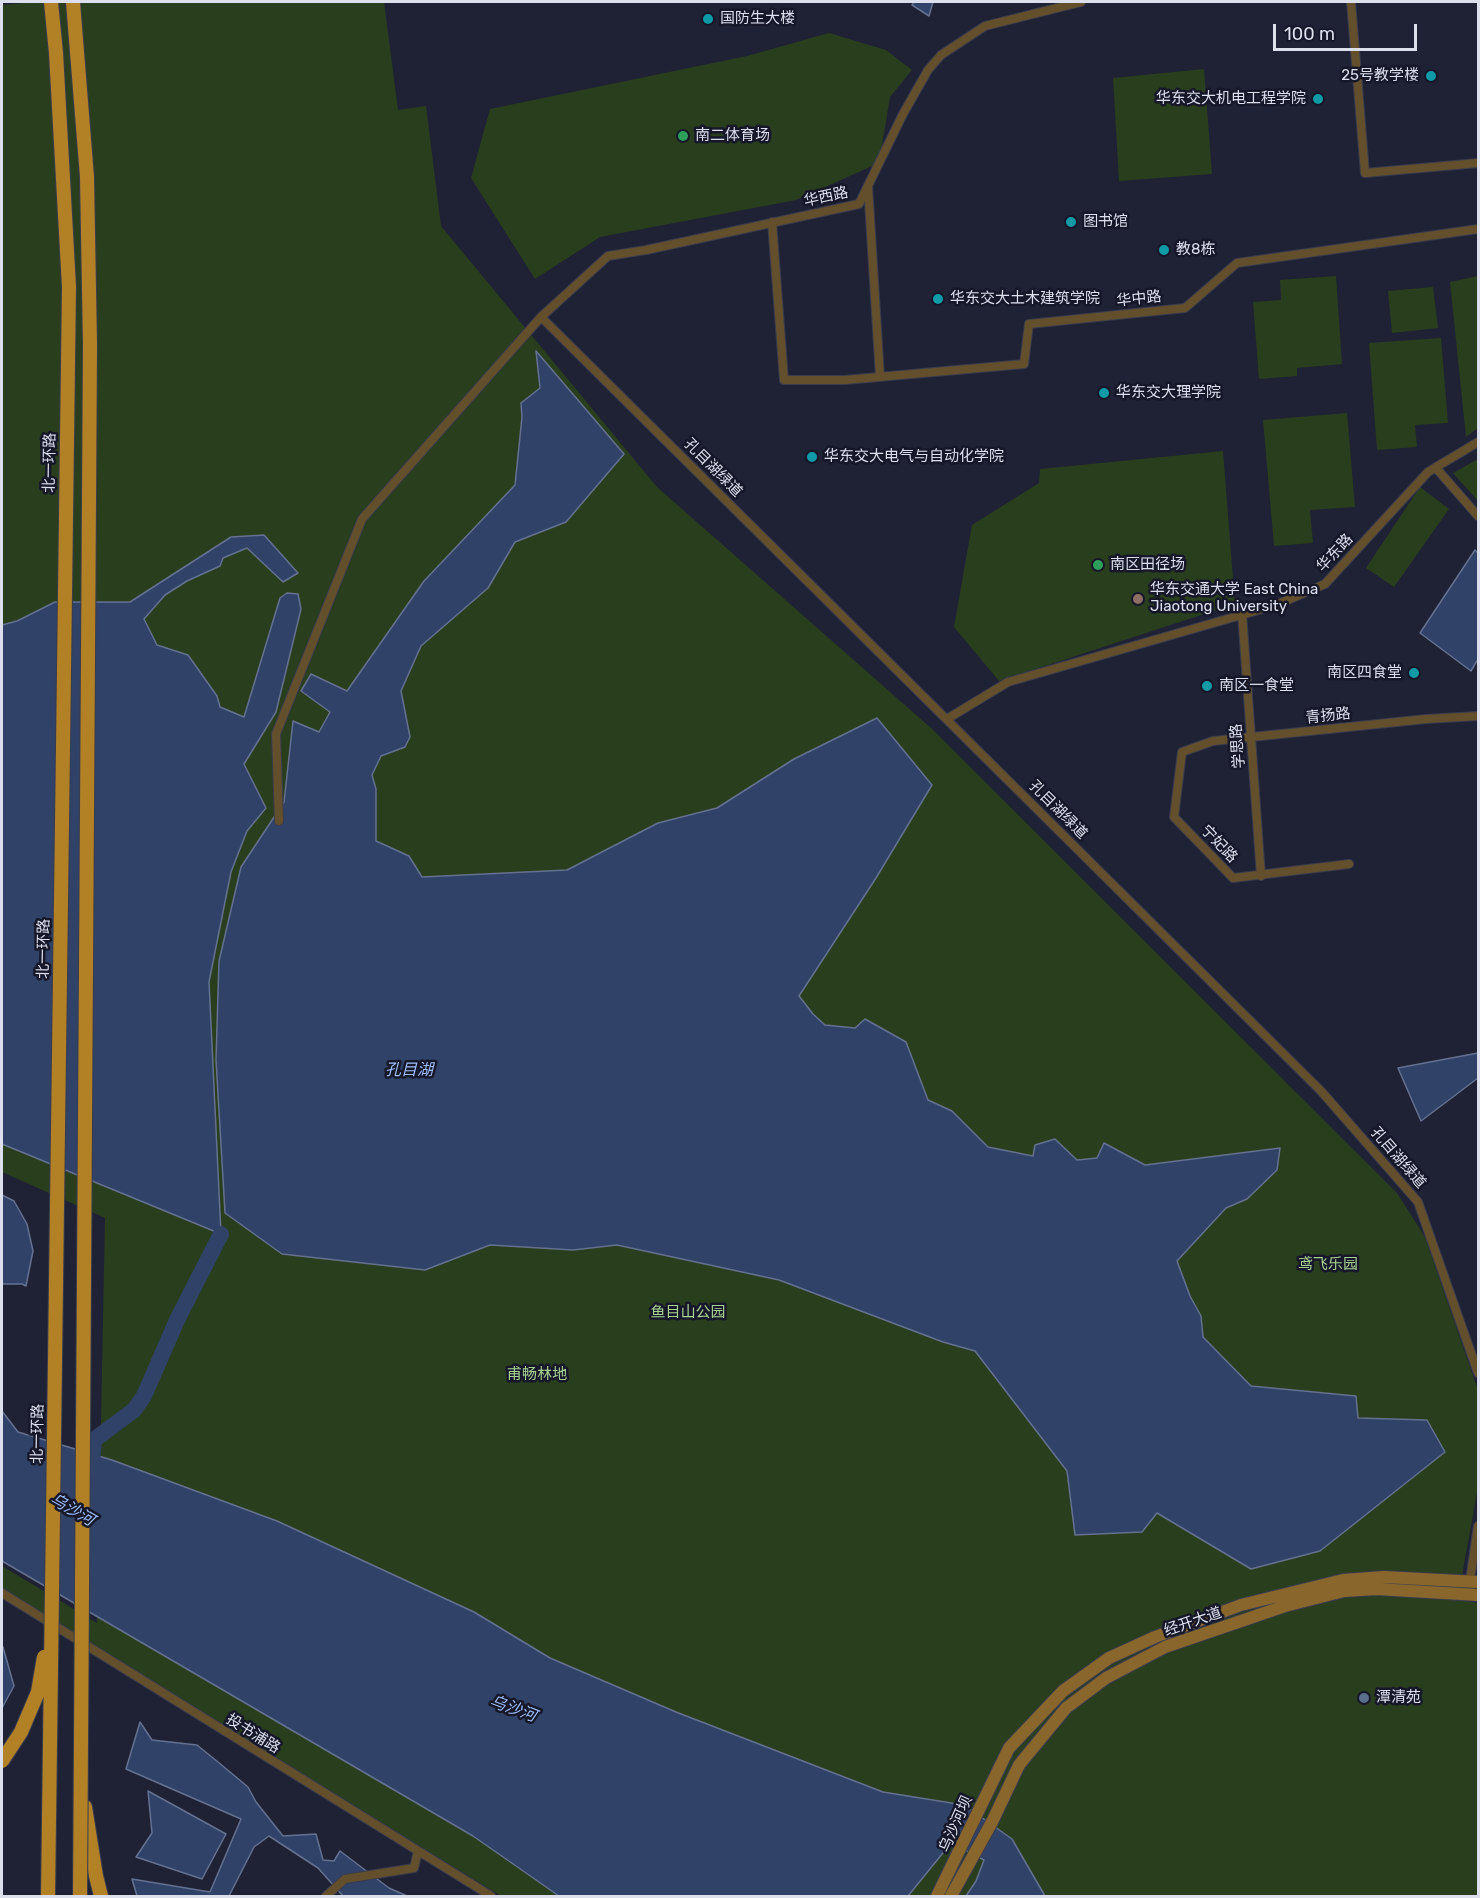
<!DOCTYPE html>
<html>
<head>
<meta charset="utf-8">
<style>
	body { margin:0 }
	#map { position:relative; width:1480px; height:1898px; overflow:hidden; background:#1f2234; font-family:Rubik,sans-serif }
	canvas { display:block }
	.frame { position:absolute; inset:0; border:3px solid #dcdfec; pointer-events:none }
	.scale { position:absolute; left:1273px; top:24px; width:144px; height:27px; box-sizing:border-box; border:3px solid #dcdfec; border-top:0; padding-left:8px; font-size:18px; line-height:21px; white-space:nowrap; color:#dcdfec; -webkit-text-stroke:4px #16182a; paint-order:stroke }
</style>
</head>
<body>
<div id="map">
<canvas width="1480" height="1898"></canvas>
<div class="frame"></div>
<div class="scale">100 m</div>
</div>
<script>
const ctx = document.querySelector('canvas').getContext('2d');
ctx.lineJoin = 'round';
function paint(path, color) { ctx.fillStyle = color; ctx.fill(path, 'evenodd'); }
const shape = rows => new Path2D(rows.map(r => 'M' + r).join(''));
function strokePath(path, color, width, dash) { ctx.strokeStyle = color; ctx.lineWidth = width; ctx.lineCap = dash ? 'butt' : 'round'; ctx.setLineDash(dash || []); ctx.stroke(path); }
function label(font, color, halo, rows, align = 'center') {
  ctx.font = font + ' Rubik,"Noto Sans SC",sans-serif'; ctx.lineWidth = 5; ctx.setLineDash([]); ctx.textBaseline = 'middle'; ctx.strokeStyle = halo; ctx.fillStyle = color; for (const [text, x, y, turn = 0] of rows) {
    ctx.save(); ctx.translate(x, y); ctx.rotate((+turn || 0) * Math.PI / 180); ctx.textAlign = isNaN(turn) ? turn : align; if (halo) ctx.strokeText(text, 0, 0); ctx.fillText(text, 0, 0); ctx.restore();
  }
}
const green = shape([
	[37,2,384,2,398,110,426,106,441,226,657,487,931,728,1397,1193,1425,1237,1478,1390,1478,1487,1463,1570,1462,1600,1478,1603,1478,1896,501,1896,2,1591,2,1566,97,1623,105,1218,2,1172,2,5],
	[829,33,886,50,912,70,890,97,879,163,796,200,600,237,535,279,471,178,490,109,747,56],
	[1204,69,1212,174,1119,181,1113,78],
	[1336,276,1342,364,1297,368,1297,376,1259,379,1253,302,1281,300,1280,280],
	[1478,276,1478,428,1466,437,1450,282],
	[1433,287,1438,328,1392,333,1388,291],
	[1441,338,1448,423,1415,425,1417,447,1377,450,1369,343],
	[1347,413,1355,507,1310,510,1313,543,1274,546,1263,420],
	[1223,451,1235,604,999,681,954,627,972,525,1039,483,1040,469],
	[1478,459,1478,501,1453,473],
	[1420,487,1449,509,1394,587,1366,568]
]);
const water = shape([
	[914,2,933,2,929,16,912,5,914,2],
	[536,351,624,454,566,522,515,542,488,588,421,646,401,691,410,737,405,747,381,756,372,775,376,789,376,841,409,856,422,877,567,870,658,823,717,808,794,759,877,718,932,785,876,878,799,996,813,1014,825,1025,855,1028,865,1019,906,1042,928,1100,952,1111,988,1147,1033,1156,1035,1145,1055,1139,1077,1160,1097,1158,1104,1143,1145,1165,1280,1148,1277,1170,1247,1199,1226,1208,1177,1261,1190,1296,1201,1316,1203,1337,1251,1386,1356,1396,1358,1418,1427,1420,1445,1452,1320,1551,1251,1569,1157,1513,1142,1532,1075,1535,1067,1471,975,1351,943,1342,779,1280,617,1245,573,1250,490,1245,425,1270,282,1254,225,1213,216,1060,219,961,241,867,284,802,293,721,319,732,330,712,301,691,311,674,347,691,424,581,515,485,522,417,521,403,540,388,536,351],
	[264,535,298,573,283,582,247,548,223,558,220,566,187,581,165,595,144,619,157,645,188,655,217,696,220,707,244,717,280,598,287,593,298,594,301,609,276,712,244,764,266,808,247,831,231,872,209,982,221,1234,2,1144,2,625,17,621,55,602,130,602,231,537,264,535],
	[1475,550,1478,553,1478,659,1471,671,1420,633,1475,550],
	[1478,1053,1478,1078,1421,1121,1398,1068,1478,1053],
	[2,1195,14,1201,27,1224,33,1251,26,1286,22,1284,2,1284,2,1195],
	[2,1411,18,1432,112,1460,277,1521,474,1612,550,1658,676,1712,883,1792,964,1805,1012,1839,1045,1896,966,1896,976,1881,984,1860,951,1843,908,1896,559,1896,473,1836,2,1561,2,1411],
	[2,1646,3,1647,14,1686,2,1708,2,1646],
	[140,1722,152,1740,197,1745,218,1762,248,1787,256,1802,283,1836,316,1834,323,1860,334,1861,340,1851,389,1888,407,1896,343,1896,318,1868,269,1836,254,1847,229,1896,137,1896,132,1879,210,1892,241,1819,126,1769,140,1722],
	[148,1791,226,1834,202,1879,136,1857,152,1833,148,1791]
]);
const river = shape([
	[91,1471,94,1440,134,1410,144,1396,177,1320,221,1234]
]);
const minor = shape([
	[1351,2,1365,173,1478,163],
	[868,186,880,377],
	[772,222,784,380,845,380,1024,364,1029,324,1185,308,1237,263,1478,229],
	[541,317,1321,1091,1418,1202,1478,1373],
	[1436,468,1478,516],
	[1242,613,1261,876],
	[947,719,1008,682,1276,605,1325,584,1428,472,1478,442],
	[279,821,276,734,362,519,541,317,608,256,646,250,859,204,903,114,928,70,941,55,985,26,1081,2],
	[1349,864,1233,878,1174,817,1182,752,1213,741,1426,719,1478,716],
	[1470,1580,1478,1526],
	[2,1593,491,1896],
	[326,1896,345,1879,414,1868,418,1851]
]);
const secondary = shape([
	[937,1896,1009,1748,1063,1691,1109,1658,1155,1637,1241,1605,1343,1580,1384,1577,1478,1582],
	[951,1896,992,1822,1019,1765,1066,1708,1106,1678,1165,1647,1285,1606,1344,1591,1377,1589,1478,1595]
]);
const trunk = shape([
	[85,1807,96,1876,101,1896]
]);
const trunkBridge = shape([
	[73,2,87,177,90,345,80,1896],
	[2,1761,21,1732,38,1692,44,1657],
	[48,1896,69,287,56,53,51,2]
]);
const markers = [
	[708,19,6,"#0f9aa8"],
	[1431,76,6,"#0f9aa8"],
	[1318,99,6,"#0f9aa8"],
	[683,136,6,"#2e9e5b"],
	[1071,222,6,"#0f9aa8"],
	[1164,250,6,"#0f9aa8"],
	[938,299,6,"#0f9aa8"],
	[1104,393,6,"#0f9aa8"],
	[812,457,6,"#0f9aa8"],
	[1098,565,6,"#2e9e5b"],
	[1138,599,6,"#8d6e63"],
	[1414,673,6,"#0f9aa8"],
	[1207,686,6,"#0f9aa8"],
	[1364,1698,6,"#5c6f8a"]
];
const poiNames = [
	["国防生大楼",720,19],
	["25号教学楼",1419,76,"right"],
	["华东交大机电工程学院",1306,99,"right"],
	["南二体育场",695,136],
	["图书馆",1083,222],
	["教8栋",1176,250],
	["华东交大土木建筑学院",950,299],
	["华东交大理学院",1116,393],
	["华东交大电气与自动化学院",824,457],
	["南区田径场",1110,565],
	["华东交通大学 East China",1150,590],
	["Jiaotong University",1150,607],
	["南区四食堂",1402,673,"right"],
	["南区一食堂",1219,686],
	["潭清苑",1376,1698]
];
const streetNames = [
	["华西路",826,197,-12],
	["华中路",1139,299,-6],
	["北一环路",50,463,-89],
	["孔目湖绿道",713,468,45],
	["华东路",1335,553,-47],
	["青扬路",1328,716,-6],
	["学思路",1238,746,-94],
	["孔目湖绿道",1058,810,45],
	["宁妃路",1219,844,46],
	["北一环路",44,949,-89],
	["孔目湖绿道",1398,1158,49],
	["北一环路",38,1434,-89],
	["经开大道",1193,1622,-19],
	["投书浦路",253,1734,32],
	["乌沙河坝",956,1824,-66]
];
const parkNames = [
	["鸢飞乐园",1328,1265],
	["鱼目山公园",688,1313],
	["甫畅林地",537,1375]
];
const waterNames = [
	["孔目湖",409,1070],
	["乌沙河",72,1510,30],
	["乌沙河",513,1709,20]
];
paint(green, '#293e1d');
paint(water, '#314268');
strokePath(water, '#647190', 1.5);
strokePath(river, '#314268', 16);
strokePath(minor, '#393c4e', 10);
strokePath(secondary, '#393c4e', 14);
strokePath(trunk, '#393c4e', 16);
strokePath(minor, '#644f2d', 8);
strokePath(secondary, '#89662c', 12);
strokePath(trunk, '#b28126', 14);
strokePath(trunkBridge, '#393c4e', 16, []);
strokePath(trunkBridge, '#b28126', 14);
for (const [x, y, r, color] of markers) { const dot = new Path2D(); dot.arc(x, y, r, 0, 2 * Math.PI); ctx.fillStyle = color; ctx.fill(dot); strokePath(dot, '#16182a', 2); }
label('15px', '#dcdfec', '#16182a', poiNames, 'left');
label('15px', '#dcdfec', '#16182a', streetNames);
label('15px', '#a8d291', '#16182a', parkNames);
label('italic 16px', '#9ebefe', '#16182a', waterNames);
</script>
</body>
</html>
